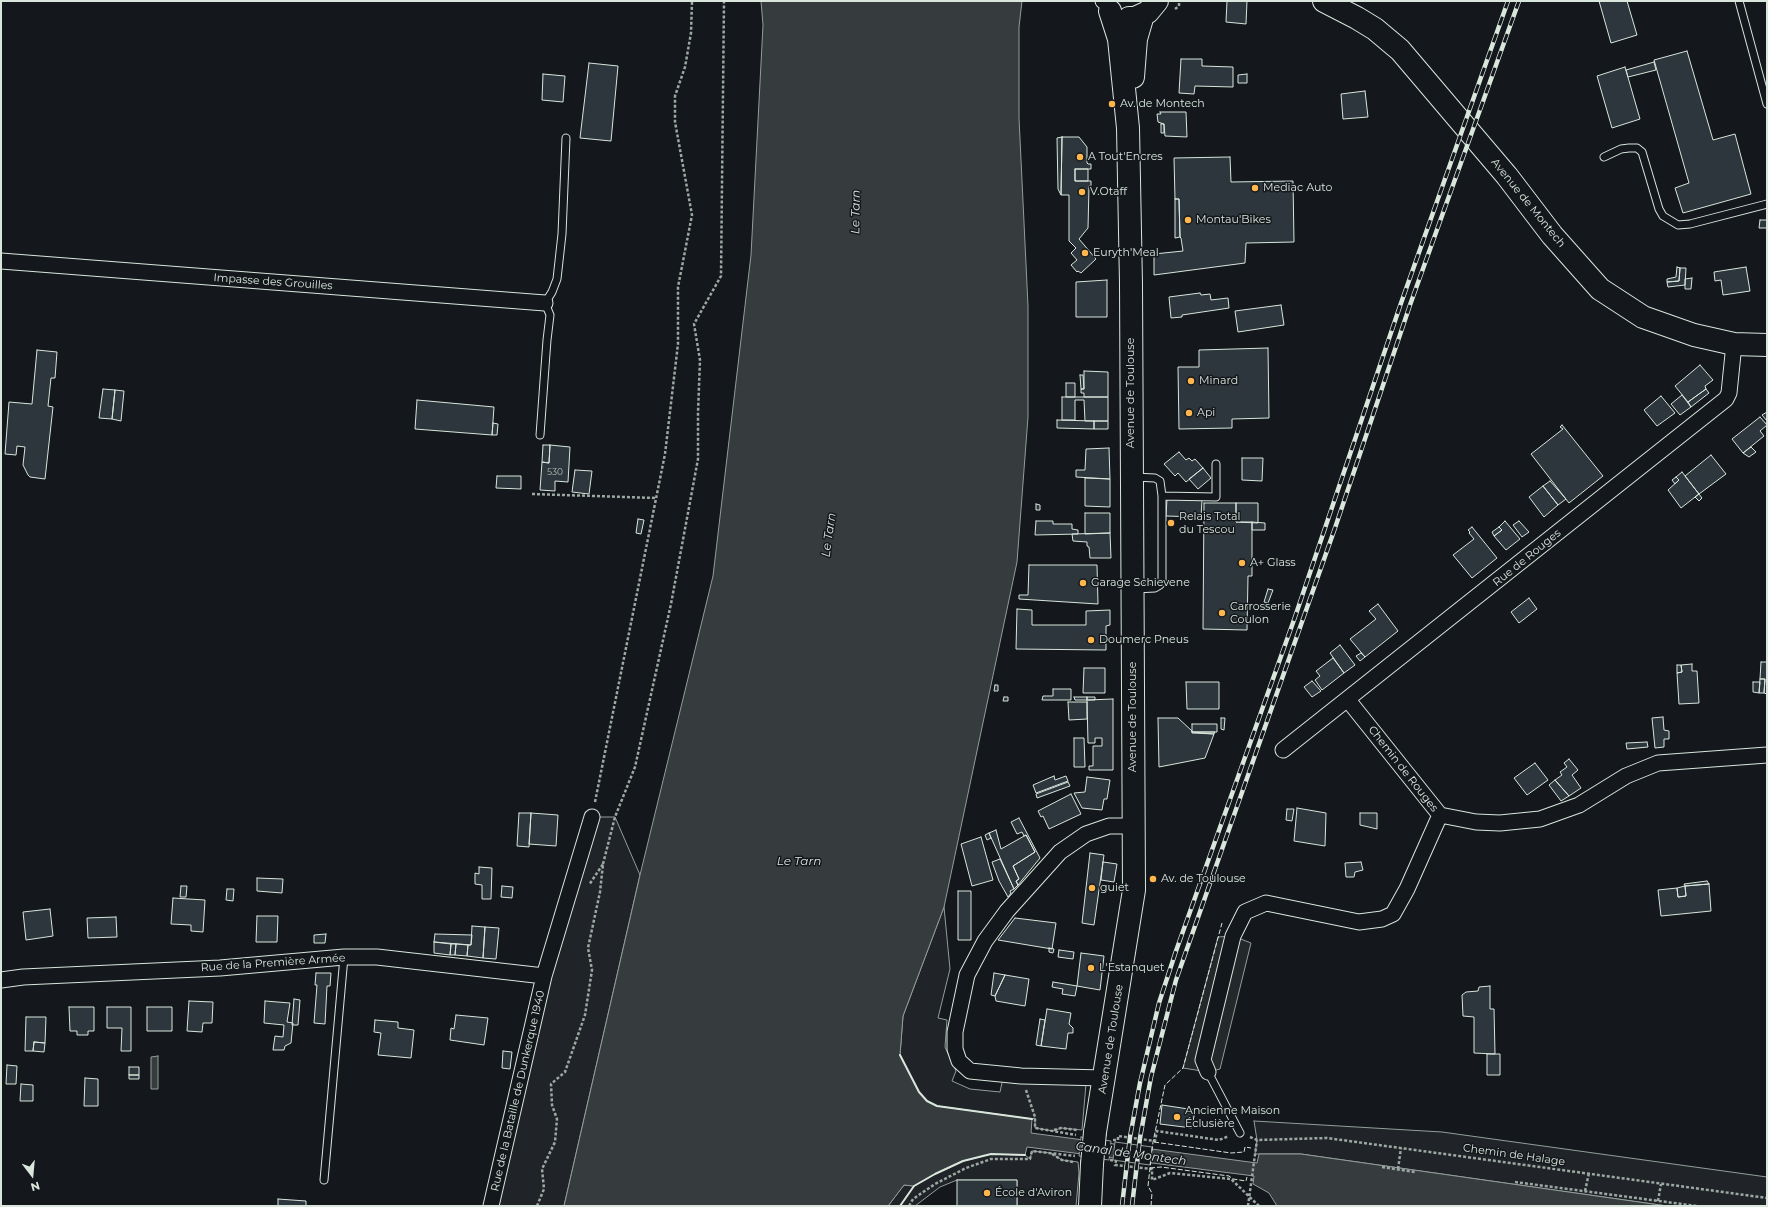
<!DOCTYPE html>
<html>
<head>
<meta charset="utf-8">
<style>
	body { margin:0 }
	#map { position:relative; width:1768px; height:1207px; overflow:hidden; background:#14181c; font-family:Montserrat,sans-serif }
	canvas { display:block }
	.frame { position:absolute; inset:0; border:2px solid #d8e6dc; pointer-events:none }
	.north { position:absolute; left:12px; top:1155px; width:40px; height:40px; -webkit-text-stroke:3px #14181c; paint-order:stroke; rotate:164deg; font-size:11px; font-weight:700; line-height:16px; text-align:center; color:#d8e6dc }
	.north::after { content:''; display:block; margin:auto; width:14px; height:18px; background:#d8e6dc; clip-path:polygon(50% 0,100% 100%,50% 72%,0 100%) }
</style>
</head>
<body>
<div id="map">
<canvas width="1768" height="1207"></canvas>
<div class="frame"></div>
<div class="north">N</div>
</div>
<script>
const ctx = document.querySelector('canvas').getContext('2d');
ctx.lineJoin = 'round';
function paint(path, color) { ctx.fillStyle = color; ctx.fill(path, 'evenodd'); }
const shape = rows => new Path2D(rows.map(r => 'M' + r).join(''));
function strokePath(path, color, width, dash) { ctx.strokeStyle = color; ctx.lineWidth = width; ctx.lineCap = dash ? 'butt' : 'round'; ctx.setLineDash(dash || []); ctx.stroke(path); }
function label(font, color, halo, rows, align = 'center') {
  ctx.font = font + ' Montserrat,sans-serif'; ctx.lineWidth = 3; ctx.setLineDash([]); ctx.textBaseline = 'middle'; ctx.strokeStyle = halo; ctx.fillStyle = color; for (const [text, x, y, turn = 0] of rows) {
    ctx.save(); ctx.translate(x, y); ctx.rotate((+turn || 0) * Math.PI / 180); ctx.textAlign = isNaN(turn) ? turn : align; if (halo) ctx.strokeText(text, 0, 0); ctx.fillText(text, 0, 0); ctx.restore();
  }
}
const green = shape([
	[592,817,615,817,640,875,564,1206,491,1206,592,817],
	[944,907,950,969,938,1018,947,1020,945,1047,956,1071,952,1081,970,1089,1000,1092,1003,1078,1086,1084,1082,1130,1061,1128,1053,1131,1035,1128,1035,1118,1032,1119,937,1106,927,1101,919,1092,900,1055,903,1016,944,907],
	[1254,1121,1442,1132,1767,1177,1767,1206,1667,1206,1301,1154,1255,1154,1257,1140,1254,1121],
	[1032,1151,1051,1153,1062,1160,1078,1162,1079,1173,1076,1206,1017,1206,1017,1180,957,1180,940,1187,915,1206,888,1206,904,1185,914,1186,935,1174,963,1161,991,1154,1025,1155,1030,1159,1032,1151]
]);
const parking = shape([
	[1233,936,1251,943,1220,1069,1208,1072,1183,1068,1218,937,1233,936]
]);
const water = shape([
	[761,1,1022,1,1019,27,1019,118,1028,306,1028,417,1017,562,944,907,903,1016,900,1055,919,1092,927,1101,937,1106,1032,1119,1031,1133,1257,1163,1259,1154,1301,1154,1667,1206,1277,1206,1269,1193,1253,1184,1254,1176,1027,1147,1025,1155,991,1154,963,1161,935,1174,914,1186,904,1185,888,1206,564,1206,640,875,713,576,751,255,763,25,761,1],
	[158,1056,158,1089,151,1089,151,1057,158,1056]
]);
const pier = shape([
	[1081,1137,1111,1141,1109,1160,1079,1156,1081,1137],
	[1115,1142,1152,1147,1150,1165,1113,1160,1115,1142]
]);
const building = shape([
	[1227,1,1247,1,1246,24,1226,22,1227,1],
	[1599,1,1627,1,1637,35,1611,43,1599,1],
	[1687,51,1713,140,1735,134,1751,194,1683,213,1675,188,1689,183,1654,60,1687,51],
	[1181,59,1202,59,1202,66,1233,67,1233,87,1195,86,1194,94,1179,93,1181,59],
	[1654,62,1656,70,1628,77,1626,70,1654,62],
	[589,63,618,66,611,141,580,138,589,63],
	[1625,67,1640,119,1612,128,1597,76,1625,67],
	[543,74,565,76,563,102,542,100,543,74],
	[1247,74,1247,83,1238,83,1238,75,1247,74],
	[1365,91,1368,117,1343,119,1341,94,1365,91],
	[1160,112,1186,112,1187,137,1165,136,1164,124,1158,122,1157,114,1161,114,1160,112],
	[1161,124,1164,124,1164,133,1161,133,1161,124],
	[1062,137,1061,195,1058,189,1057,138,1062,137],
	[1062,137,1079,137,1087,147,1087,163,1088,164,1091,164,1091,169,1075,169,1075,181,1091,181,1091,186,1089,186,1088,228,1079,239,1096,259,1081,273,1078,271,1077,272,1071,265,1077,260,1071,253,1076,248,1069,241,1069,195,1061,195,1062,137],
	[1230,157,1231,182,1293,181,1294,242,1246,243,1245,263,1154,275,1154,254,1183,251,1181,238,1180,237,1179,199,1175,199,1174,158,1230,157],
	[1075,169,1088,169,1088,181,1075,181,1075,169],
	[1175,199,1179,199,1180,237,1175,238,1175,199],
	[1760,220,1767,220,1767,228,1759,228,1760,220],
	[1677,267,1680,268,1679,281,1667,282,1667,279,1676,277,1677,267],
	[1746,267,1750,291,1723,295,1721,280,1715,281,1714,272,1746,267],
	[1680,268,1686,268,1685,285,1668,287,1667,282,1679,281,1680,268],
	[1692,278,1691,289,1685,289,1685,279,1692,278],
	[1107,280,1107,317,1076,317,1076,282,1107,280],
	[1200,293,1201,295,1210,294,1211,300,1228,298,1229,308,1182,315,1182,317,1171,318,1169,297,1200,293],
	[1281,305,1284,325,1238,332,1235,311,1281,305],
	[1268,348,1269,418,1232,419,1232,428,1179,429,1178,367,1199,367,1199,350,1268,348],
	[37,350,57,352,55,378,51,378,48,406,53,407,45,479,30,477,28,475,23,465,25,447,17,446,16,455,5,454,9,402,32,404,37,350],
	[1700,365,1713,380,1705,386,1706,389,1688,402,1675,386,1700,365],
	[1084,371,1108,372,1108,397,1084,397,1084,393,1081,393,1081,389,1084,389,1084,371],
	[1080,375,1083,375,1084,389,1081,389,1080,375],
	[1066,383,1075,383,1075,397,1066,397,1066,383],
	[103,389,115,390,112,419,99,418,103,389],
	[1706,389,1709,393,1691,407,1688,402,1706,389],
	[115,390,124,391,121,421,112,419,115,390],
	[1682,395,1691,407,1680,415,1671,404,1682,395],
	[1661,396,1675,413,1657,426,1644,410,1661,396],
	[1062,397,1108,397,1108,421,1085,421,1084,400,1075,400,1075,420,1062,420,1062,397],
	[417,400,494,407,492,435,415,429,417,400],
	[1767,412,1767,421,1762,415,1767,412],
	[1760,417,1767,425,1760,431,1764,436,1743,453,1732,439,1760,417],
	[1057,420,1094,421,1094,429,1057,428,1057,420],
	[1094,421,1108,421,1108,429,1094,429,1094,421],
	[493,423,498,424,497,435,492,435,493,423],
	[1562,425,1603,476,1569,503,1531,454,1563,429,1560,427,1562,425],
	[543,445,550,445,549,463,542,462,543,445],
	[550,445,570,447,568,482,555,481,555,491,540,490,542,462,549,463,550,445],
	[1751,447,1756,452,1749,457,1743,453,1751,447],
	[1109,448,1110,479,1076,477,1076,470,1085,470,1086,449,1109,448],
	[1179,452,1186,460,1189,458,1192,461,1195,459,1203,468,1186,482,1178,473,1175,476,1164,464,1179,452],
	[1711,455,1726,474,1699,494,1685,476,1711,455],
	[1242,458,1263,458,1262,481,1242,480,1242,458],
	[1203,468,1211,478,1198,489,1189,479,1203,468],
	[575,470,592,471,589,494,572,492,575,470],
	[1682,472,1699,494,1681,508,1668,490,1679,480,1676,477,1682,472],
	[497,476,521,476,521,489,496,488,497,476],
	[1676,477,1679,480,1675,484,1672,480,1676,477],
	[1085,478,1110,479,1110,507,1085,506,1085,478],
	[1550,481,1566,499,1558,505,1543,486,1550,481],
	[1543,486,1558,505,1544,517,1529,497,1543,486],
	[1699,494,1702,498,1699,501,1695,497,1699,494],
	[1167,499,1202,500,1201,517,1166,516,1167,499],
	[1204,503,1236,503,1236,522,1252,522,1252,576,1248,576,1247,630,1203,629,1204,503],
	[1236,503,1258,503,1258,523,1236,522,1236,503],
	[1036,504,1040,505,1040,510,1036,510,1036,504],
	[1085,513,1110,513,1110,533,1085,534,1085,513],
	[638,519,644,520,641,534,636,533,638,519],
	[1036,521,1053,521,1053,524,1072,524,1072,529,1078,530,1078,534,1035,535,1036,521],
	[1505,521,1520,539,1506,550,1494,536,1502,530,1499,527,1505,521],
	[1519,521,1529,532,1522,537,1513,525,1519,521],
	[1252,522,1265,523,1265,530,1252,530,1252,522],
	[1472,527,1497,558,1472,578,1453,555,1474,539,1469,533,1470,532,1468,530,1472,527],
	[1499,527,1502,530,1494,536,1492,532,1499,527],
	[1110,533,1111,558,1090,558,1089,547,1087,546,1087,542,1073,541,1072,534,1110,533],
	[1029,565,1097,565,1098,604,1019,599,1019,595,1028,595,1029,565],
	[1268,589,1273,590,1268,603,1264,602,1268,589],
	[1529,598,1537,609,1519,623,1511,612,1529,598],
	[1378,604,1398,631,1365,657,1350,639,1376,619,1369,611,1378,604],
	[1017,609,1032,610,1032,625,1086,625,1086,611,1110,610,1110,625,1106,626,1106,650,1016,649,1017,609],
	[1340,645,1355,665,1344,673,1330,653,1340,645],
	[1361,653,1365,657,1360,661,1356,656,1361,653],
	[1333,658,1344,673,1322,690,1315,680,1320,676,1316,671,1333,658],
	[1761,662,1767,662,1767,694,1764,693,1765,679,1760,679,1761,662],
	[1692,664,1692,671,1697,671,1699,703,1679,704,1677,673,1682,672,1681,665,1692,664],
	[1677,665,1681,665,1682,672,1677,673,1677,665],
	[1084,668,1105,668,1105,693,1083,693,1084,668],
	[1760,679,1765,679,1764,693,1759,693,1760,679],
	[1312,681,1321,691,1312,697,1304,687,1312,681],
	[1186,682,1219,682,1219,709,1187,709,1186,682],
	[1753,682,1760,682,1759,693,1753,692,1753,682],
	[995,685,998,685,998,691,994,691,995,685],
	[1053,689,1071,689,1071,700,1042,700,1043,696,1053,696,1053,689],
	[1004,697,1008,697,1008,701,1003,701,1004,697],
	[1074,697,1087,697,1087,700,1075,700,1074,697],
	[1087,697,1095,697,1095,700,1087,700,1087,697],
	[1113,699,1113,770,1089,770,1089,766,1093,766,1093,746,1102,746,1102,738,1095,738,1095,743,1088,743,1087,700,1113,699],
	[1068,702,1087,702,1087,719,1069,720,1068,702],
	[1663,717,1664,730,1669,731,1669,739,1664,739,1664,747,1655,748,1652,718,1663,717],
	[1158,718,1178,718,1192,731,1192,733,1214,734,1205,758,1159,767,1158,718],
	[1221,718,1225,718,1224,730,1221,729,1221,718],
	[1192,724,1217,724,1217,732,1192,732,1192,724],
	[1192,732,1215,732,1214,734,1192,732],
	[1074,738,1084,738,1085,767,1074,767,1074,738],
	[1647,742,1648,747,1627,749,1626,743,1647,742],
	[1569,759,1578,770,1572,775,1581,788,1569,796,1555,780,1562,775,1560,772,1567,767,1564,763,1569,759],
	[1535,763,1548,780,1527,795,1514,778,1535,763],
	[1054,776,1055,780,1066,776,1068,781,1036,793,1033,785,1054,776],
	[1087,777,1110,780,1107,799,1104,799,1102,810,1082,808,1074,793,1085,792,1087,777],
	[1555,780,1569,796,1561,801,1549,785,1555,780],
	[1068,782,1070,786,1037,798,1036,794,1068,782],
	[1071,794,1081,814,1049,829,1043,816,1041,817,1038,811,1071,794],
	[1297,808,1326,813,1325,846,1294,841,1297,808],
	[1287,809,1294,809,1292,821,1286,820,1287,809],
	[519,813,531,813,529,847,517,846,519,813],
	[531,813,558,815,556,846,529,844,531,813],
	[1360,813,1377,813,1377,829,1360,825,1360,813],
	[1019,818,1040,858,1018,885,1016,881,1019,879,1013,866,1035,852,1026,835,1024,836,1022,832,1017,834,1011,822,1019,818],
	[996,830,1001,849,1026,835,1035,852,1013,866,1019,879,1016,881,1018,885,1014,889,989,833,996,830],
	[989,833,991,838,987,840,985,835,989,833],
	[981,837,993,880,972,886,961,844,981,837],
	[1090,853,1104,855,1094,925,1082,923,1090,853],
	[1000,859,1014,889,1010,891,1011,893,1008,897,999,881,992,862,1000,859],
	[1103,862,1117,864,1114,882,1101,880,1103,862],
	[1361,862,1363,870,1355,872,1354,877,1346,877,1345,863,1361,862],
	[479,867,492,868,491,899,482,899,482,885,475,884,475,873,479,874,479,867],
	[257,878,283,879,282,893,257,891,257,878],
	[1707,881,1709,884,1685,886,1684,884,1707,881],
	[1709,884,1711,911,1661,916,1658,890,1677,888,1678,897,1686,896,1685,886,1709,884],
	[181,886,187,886,186,897,180,897,181,886],
	[502,886,513,887,512,898,501,897,502,886],
	[1685,886,1686,896,1678,897,1677,888,1685,886],
	[227,889,234,889,233,901,226,900,227,889],
	[958,891,971,891,971,940,958,940,958,891],
	[173,898,205,900,203,932,191,931,191,925,171,924,173,898],
	[50,909,53,936,26,940,23,912,50,909],
	[257,916,278,916,277,942,256,942,257,916],
	[116,917,117,937,88,938,87,918,116,917],
	[1015,918,1056,923,1052,949,998,940,1015,918],
	[472,926,485,927,483,958,467,956,468,945,471,945,472,926],
	[485,927,499,928,496,959,483,958,485,927],
	[326,934,325,943,314,943,314,935,326,934],
	[435,934,472,935,471,945,434,942,435,934],
	[434,942,451,944,450,955,434,953,434,942],
	[451,944,456,944,455,955,450,955,451,944],
	[456,944,468,945,467,956,455,955,456,944],
	[1049,948,1054,949,1053,953,1049,952,1049,948],
	[1059,950,1074,952,1073,959,1058,957,1059,950],
	[1081,953,1104,956,1100,990,1077,986,1081,953],
	[316,973,331,973,330,986,327,986,325,1024,314,1023,317,985,315,985,316,973],
	[994,973,1005,975,995,996,991,995,994,973],
	[1005,975,1029,979,1025,1006,996,1001,995,996,1005,975],
	[1053,982,1077,986,1075,996,1062,994,1063,989,1052,987,1053,982],
	[1490,986,1490,1009,1494,1009,1495,1054,1474,1053,1474,1017,1463,1016,1462,995,1466,992,1478,991,1479,987,1490,986],
	[294,999,300,1000,298,1025,292,1025,294,999],
	[189,1001,213,1002,212,1023,203,1023,202,1032,187,1031,189,1001],
	[265,1001,290,1003,287,1022,293,1023,291,1043,285,1046,284,1050,273,1050,275,1036,283,1037,284,1025,264,1023,265,1001],
	[69,1007,94,1007,94,1031,88,1031,88,1035,77,1035,77,1031,70,1031,69,1007],
	[107,1007,131,1007,131,1051,121,1051,122,1028,107,1028,107,1007],
	[147,1007,172,1007,172,1031,147,1031,147,1007],
	[1047,1009,1071,1013,1069,1024,1073,1028,1073,1033,1068,1033,1066,1049,1041,1046,1047,1009],
	[456,1015,488,1018,484,1045,450,1040,451,1028,454,1029,456,1015],
	[26,1017,46,1017,45,1043,34,1042,33,1051,25,1051,26,1017],
	[1040,1019,1045,1020,1041,1046,1036,1045,1040,1019],
	[375,1020,398,1022,398,1028,414,1030,411,1058,378,1055,381,1033,374,1032,375,1020],
	[34,1042,45,1043,44,1052,33,1051,34,1042],
	[503,1051,512,1052,510,1069,502,1068,503,1051],
	[1487,1054,1500,1054,1500,1075,1487,1075,1487,1054],
	[7,1065,17,1066,16,1084,6,1084,7,1065],
	[129,1067,139,1067,139,1075,129,1075,129,1067],
	[129,1075,139,1075,139,1079,129,1079,129,1075],
	[85,1078,98,1079,98,1106,84,1106,85,1078],
	[21,1084,33,1085,33,1101,20,1101,21,1084],
	[1162,1105,1195,1110,1192,1128,1160,1124,1162,1105],
	[957,1180,1017,1180,1017,1206,957,1206,957,1180],
	[278,1199,306,1201,306,1206,278,1206,278,1199]
]);
const path = shape([
	[1175,9,1179,6,1179,1],
	[532,494,656,498],
	[595,802,665,454,678,344,678,287,692,215,675,122,675,96,685,67,691,33,692,1],
	[603,864,615,817,635,767,671,604,698,459,698,413,700,360,694,324,721,276,724,1],
	[1026,1090,1035,1117,1035,1128,1076,1135],
	[1054,1130,1061,1128,1077,1130],
	[1250,1137,1257,1140,1327,1138,1767,1198],
	[1113,1140,1118,1140,1118,1136,1155,1141,1157,1131,1219,1140,1229,1136],
	[1052,1154,1062,1160,1073,1162],
	[1110,1160,1116,1161,1115,1165,1152,1169,1152,1180,1170,1173,1231,1179,1259,1206],
	[1382,1167,1415,1172],
	[1398,1169,1401,1148],
	[1515,1182,1697,1206],
	[1585,1191,1589,1173],
	[1658,1201,1661,1184],
	[537,1206,544,1189,542,1169,555,1142,557,1119,552,1105,551,1084,565,1072,585,1015,592,970,588,948,600,892,603,864,589,885],
	[909,1206,913,1199,935,1184,966,1168,991,1159,1030,1159,1032,1151,1075,1156],
	[1248,1206,1257,1140]
]);
const lane = shape([
	[1739,1,1767,104],
	[1604,157,1621,149,1629,148,1637,148,1642,152,1659,209,1663,216,1678,225,1690,224,1767,204],
	[540,435,547,340,550,315,545,303,552,292,557,279,562,234,566,138],
	[1134,477,1155,478,1160,481,1162,496,1162,581,1160,585,1155,588,1135,589],
	[1162,496,1216,497,1216,464],
	[1208,1072,1240,1133],
	[324,1180,344,957]
]);
const street = shape([
	[1103,1,1104,1],
	[1,261,545,303],
	[1348,700,1440,815,1476,822,1500,823,1540,819,1579,805,1626,776,1658,763,1767,755],
	[1283,750,1726,399,1729,393,1734,344],
	[1,980,23,977,220,968,344,957,377,957,544,976],
	[1208,1072,1203,1060,1233,936,1245,912,1266,903,1359,922,1382,919,1393,914,1407,889,1440,815],
	[1104,1078,1021,1076,970,1071,959,1061,955,1049,955,1032,967,975,985,941,1007,911,1060,852,1086,834,1109,826,1134,826],
	[491,1206,544,976,592,817]
]);
const primary = shape([
	[1324,1,1357,18,1375,29,1400,50,1507,176,1552,235,1600,289,1643,317,1694,335,1734,344,1767,345],
	[1129,18,1135,18,1148,12,1157,1],
	[1133,77,1136,39,1143,15],
	[1095,1132,1134,890,1131,284,1128,128,1119,39,1110,11],
	[1090,1206,1092,1164]
]);
const rail = shape([
	[1122,1206,1130,1137,1140,1083,1159,1003,1176,951,1295,617,1400,306,1508,1],
	[1132,1206,1140,1138,1151,1077,1176,980,1335,528,1410,305,1519,1]
]);
const primaryBridge = shape([
	[1092,1164,1095,1132]
]);
const fence = shape([
	[1154,1142,1231,1153,1244,1152,1245,1147,1251,1148],
	[1150,1168,1161,1167,1229,1176,1233,1179,1246,1181,1247,1177],
	[1151,1206,1152,1193,1148,1186,1153,1142,1165,1085,1183,1068,1222,923]
]);
const wall = shape([
	[900,1055,919,1092,927,1101,937,1106,1032,1119],
	[900,1206,914,1186,935,1174,963,1161,991,1154,1025,1155]
]);
const markers = [
	[1112,104,4,"#ffb74d"],
	[1080,157,4,"#ffb74d"],
	[1255,188,4,"#ffb74d"],
	[1082,192,4,"#ffb74d"],
	[1188,220,4,"#ffb74d"],
	[1085,253,4,"#ffb74d"],
	[1191,381,4,"#ffb74d"],
	[1189,413,4,"#ffb74d"],
	[1171,523,4,"#ffb74d"],
	[1242,563,4,"#ffb74d"],
	[1083,583,4,"#ffb74d"],
	[1222,613,4,"#ffb74d"],
	[1091,640,4,"#ffb74d"],
	[1153,879,4,"#ffb74d"],
	[1092,888,4,"#ffb74d"],
	[1091,968,4,"#ffb74d"],
	[1177,1117,4,"#ffb74d"],
	[987,1193,4,"#ffb74d"]
];
const numberNames = [
	["530",555,472]
];
const poiNames = [
	["Av. de Montech",1120,104],
	["A Tout'Encres",1088,157],
	["Mediac Auto",1263,188],
	["V.Otaff",1090,192],
	["Montau'Bikes",1196,220],
	["Euryth'Meal",1093,253],
	["Minard",1199,381],
	["Api",1197,413],
	["Relais Total",1179,517],
	["du Tescou",1179,530],
	["A+ Glass",1250,563],
	["Garage Schievene",1091,583],
	["Carrosserie",1230,607],
	["Coulon",1230,620],
	["Doumerc Pneus",1099,640],
	["Av. de Toulouse",1161,879],
	["guiet",1100,888],
	["L'Estanquet",1099,968],
	["Ancienne Maison",1185,1111],
	["Éclusière",1185,1124],
	["École d'Aviron",995,1193]
];
const streetNames = [
	["Avenue de Montech",1528,203,51],
	["Impasse des Grouilles",273,282,4],
	["Avenue de Toulouse",1131,393,-90],
	["Rue de Rouges",1527,558,-39],
	["Avenue de Toulouse",1133,717,-90],
	["Chemin de Rouges",1403,769,52],
	["Rue de la Première Armée",273,963,-4],
	["Avenue de Toulouse",1111,1039,-81],
	["Rue de la Bataille de Dunkerque 1940",518,1091,-77],
	["Chemin de Halage",1514,1155,8]
];
const waterNames = [
	["Le Tarn",856,212,-89],
	["Le Tarn",829,535,-82],
	["Le Tarn",799,861],
	["Canal de Montech",1131,1154,8]
];
paint(green, '#202428');
strokePath(green, '#939e99', 1);
paint(parking, '#24282b');
strokePath(parking, '#939e99', 1);
paint(water, '#363b3e');
strokePath(water, '#939e99', 1);
paint(pier, '#14181c');
strokePath(pier, '#939e99', 1);
paint(building, '#2c363c');
strokePath(building, '#d8e6dc', 1);
strokePath(lane, '#d8e6dc', 9);
strokePath(street, '#d8e6dc', 17);
strokePath(primary, '#d8e6dc', 24);
strokePath(path, '#9da8a2', 2.5, [3, 2]);
strokePath(lane, '#14181c', 7);
strokePath(street, '#14181c', 15);
strokePath(primary, '#14181c', 22);
strokePath(rail, '#d8e6dc', 4.5);
strokePath(rail, '#14181c', 3, [9]);
strokePath(primaryBridge, '#d8e6dc', 24, []);
strokePath(primaryBridge, '#14181c', 22);
strokePath(fence, '#d8e6dc', 1, [5, 2]);
strokePath(wall, '#d8e6dc', 2);
for (const [x, y, r, color] of markers) { const dot = new Path2D(); dot.arc(x, y, r, 0, 2 * Math.PI); ctx.fillStyle = color; ctx.fill(dot); strokePath(dot, '#14181c', 1.5); }
label('9px', '#adbab4', null, numberNames);
label('11px', '#d8e6dc', '#14181c', poiNames, 'left');
label('11px', '#d8e6dc', '#14181c', streetNames);
label('italic 12px', '#d8e6dc', '#14181c', waterNames);
</script>
</body>
</html>
